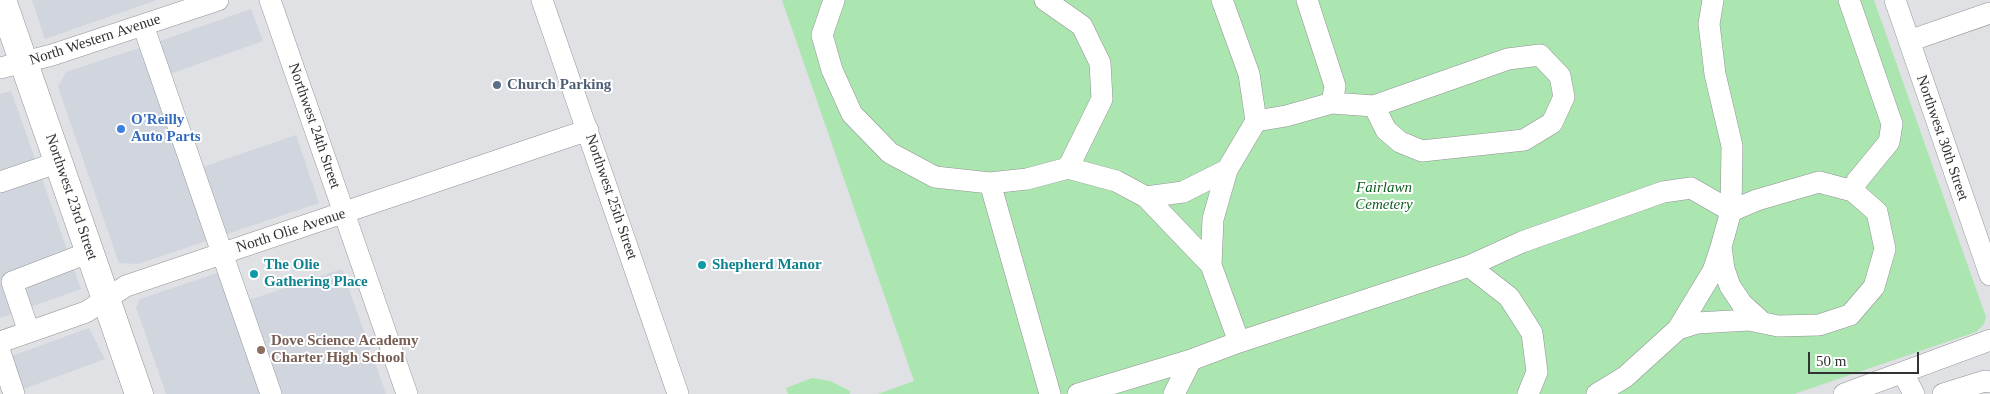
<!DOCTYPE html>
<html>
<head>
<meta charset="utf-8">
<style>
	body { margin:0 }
	#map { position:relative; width:1990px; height:394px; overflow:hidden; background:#e0e1e4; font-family:"Times New Roman",serif }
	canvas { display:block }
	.scale { position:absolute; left:1808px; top:352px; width:111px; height:22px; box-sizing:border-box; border:2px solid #313233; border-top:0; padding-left:6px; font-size:15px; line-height:18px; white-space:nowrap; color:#313233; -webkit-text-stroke:4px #fff; paint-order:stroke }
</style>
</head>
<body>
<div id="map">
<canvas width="1990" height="394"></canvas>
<div class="scale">50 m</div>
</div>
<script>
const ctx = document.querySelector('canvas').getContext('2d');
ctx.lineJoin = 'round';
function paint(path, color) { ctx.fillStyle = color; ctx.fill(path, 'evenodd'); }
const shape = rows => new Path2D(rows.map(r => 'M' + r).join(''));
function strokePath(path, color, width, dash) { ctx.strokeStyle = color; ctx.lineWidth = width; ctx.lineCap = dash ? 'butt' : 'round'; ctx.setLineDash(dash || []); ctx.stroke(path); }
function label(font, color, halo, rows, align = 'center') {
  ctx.font = font + ' "Times New Roman",serif'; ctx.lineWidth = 4; ctx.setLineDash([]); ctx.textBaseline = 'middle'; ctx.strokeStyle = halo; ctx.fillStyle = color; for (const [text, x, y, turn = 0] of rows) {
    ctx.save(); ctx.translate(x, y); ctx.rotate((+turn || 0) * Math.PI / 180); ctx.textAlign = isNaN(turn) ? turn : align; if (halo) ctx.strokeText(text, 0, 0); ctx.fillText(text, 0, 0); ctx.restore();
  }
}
const built = shape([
	[32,0,157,0,45,39],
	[251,9,263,41,167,75,157,42],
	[142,47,200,168,296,135,319,203,138,264,119,263,58,87,66,72],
	[11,91,81,289,0,318,0,94],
	[342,269,386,394,166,394,136,307,140,299,220,272,234,305],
	[89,328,105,359,21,390,9,357]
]);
const green = shape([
	[782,0,1874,0,1986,317,1984,324,1976,332,1794,394,878,394,914,381],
	[812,378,830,381,850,391,850,394,788,394,786,388]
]);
const minor = shape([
	[270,0,407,394],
	[542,0,678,394],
	[834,0,822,35,832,70,852,114,890,153,935,177,990,183,1027,179,1068,168,1116,181,1146,197,1211,265],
	[1045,0,1082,26,1100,63,1102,99,1068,168],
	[1222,0,1249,74,1256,121],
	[1895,0,1990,275],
	[143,25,271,394],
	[1909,41,1990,13],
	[0,68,52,55,218,0],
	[1332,103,1374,106,1508,59,1540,55,1560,76,1564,97,1552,123,1524,140,1422,151,1400,142,1386,130,1374,106],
	[0,182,59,162],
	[990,183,1050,394],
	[1146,197,1183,192,1227,170],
	[1721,247,1724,269,1730,286,1742,304,1763,323],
	[1469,266,1522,242,1663,192,1691,188,1731,211,1757,200,1819,182,1853,191],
	[1678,329,1697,323,1749,320,1778,326,1819,325,1850,315,1874,287,1885,249,1877,212,1853,191,1857,181,1889,142,1892,124,1849,0],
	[29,332,12,282,90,252],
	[0,342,86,312,126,286,588,130],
	[1239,342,1211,265,1213,219,1227,170,1256,121,1286,116,1332,103,1335,86,1307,0],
	[0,352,14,394],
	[1903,373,1914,394],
	[1078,394,1191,360,1239,342,1469,266,1509,297,1532,333,1537,372,1528,394],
	[1174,394,1191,360],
	[1597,394,1625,377,1678,329,1713,271,1721,247,1731,211,1732,146,1715,74,1709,24,1713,0],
	[1844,394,1990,340],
	[1943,394,1985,381,1990,382]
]);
const major = shape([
	[2,0,139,394]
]);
const markers = [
	[497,85,5,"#5c6f8a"],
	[121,129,5,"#3f7fe0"],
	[702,265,5,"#0f9aa8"],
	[254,274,5,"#0f9aa8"],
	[261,350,5,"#8d6e63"]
];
const streetNames = [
	["North Western Avenue",95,40,-18],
	["Northwest 24th Street",314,126,71],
	["Northwest 30th Street",1942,138,71],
	["Northwest 23rd Street",71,197,71],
	["Northwest 25th Street",611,197,71],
	["North Olie Avenue",291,231,-18]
];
const serviceNames = [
	["Church Parking",507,85]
];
const shopNames = [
	["O'Reilly",131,120],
	["Auto Parts",131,137]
];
const parkNames = [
	["Fairlawn",1384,188],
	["Cemetery",1384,205]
];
const cultureNames = [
	["The Olie",264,265],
	["Gathering Place",264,282],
	["Shepherd Manor",712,265]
];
const educationNames = [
	["Dove Science Academy",271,341],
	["Charter High School",271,358]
];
paint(built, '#d0d5de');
paint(green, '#abe5af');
strokePath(minor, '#929396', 22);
strokePath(major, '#929396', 29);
strokePath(minor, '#fff', 21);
strokePath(major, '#fff', 28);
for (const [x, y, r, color] of markers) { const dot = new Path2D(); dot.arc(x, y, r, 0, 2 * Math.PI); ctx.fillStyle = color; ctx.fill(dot); strokePath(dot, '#fff', 2); }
label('15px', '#313233', '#fff', streetNames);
label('bold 15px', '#4e5e75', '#fff', serviceNames, 'left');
label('bold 15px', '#366cbe', '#fff', shopNames, 'left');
label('italic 15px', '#0e5b20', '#fff', parkNames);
label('bold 15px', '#0d838f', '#fff', cultureNames, 'left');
label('bold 15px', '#785e54', '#fff', educationNames, 'left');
</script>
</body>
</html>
